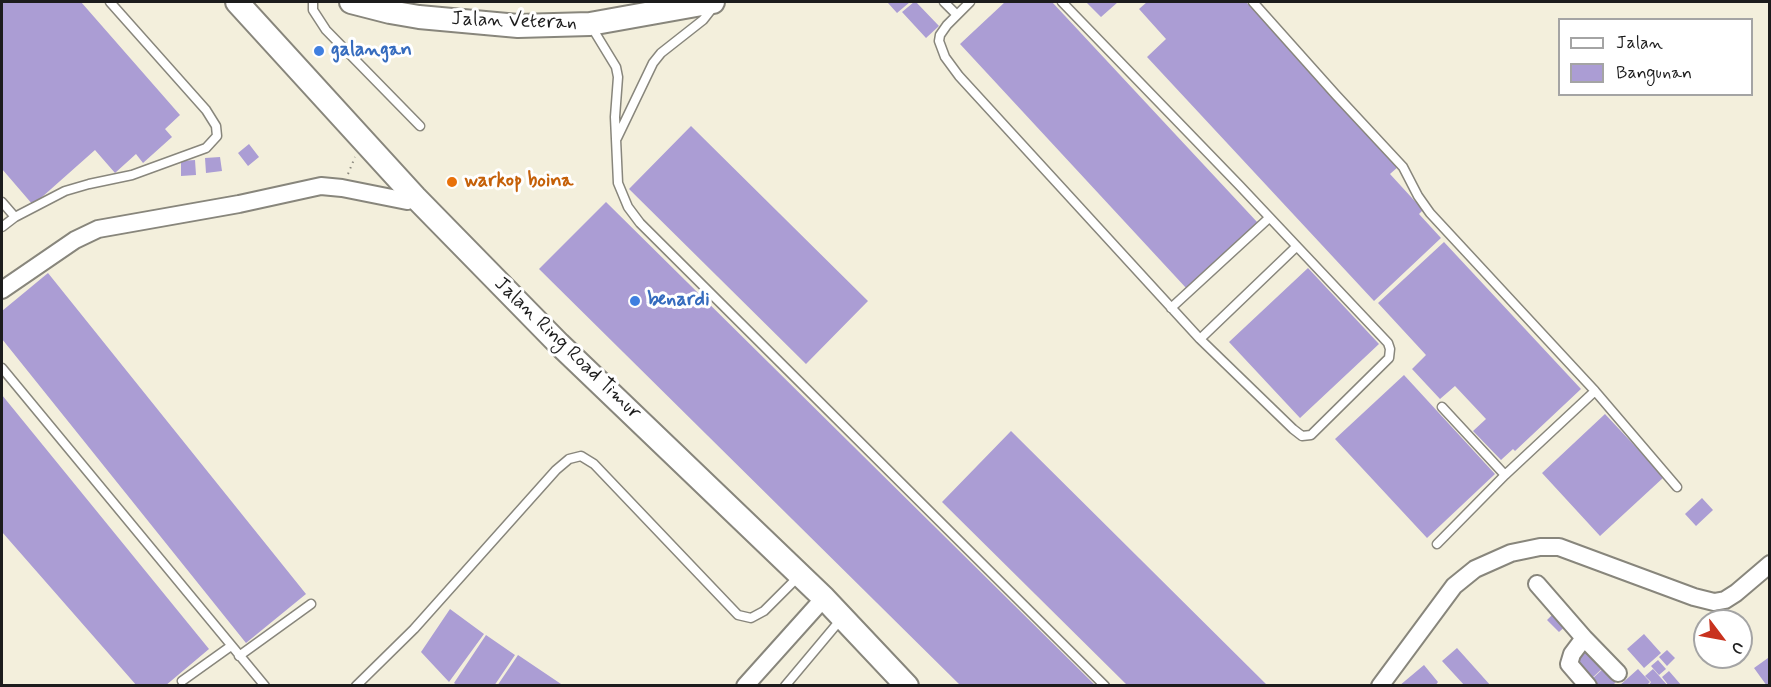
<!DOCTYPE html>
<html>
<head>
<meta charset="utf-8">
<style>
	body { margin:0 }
	#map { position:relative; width:1771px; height:687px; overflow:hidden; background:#f3efdc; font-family:Mynerve,sans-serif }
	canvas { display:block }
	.frame { position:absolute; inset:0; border:3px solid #1c1c1c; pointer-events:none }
	.legend { position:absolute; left:1558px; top:18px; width:195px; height:78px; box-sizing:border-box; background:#fff; border:2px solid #a4a4a4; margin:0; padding:8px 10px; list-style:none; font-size:18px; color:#1c1c1c }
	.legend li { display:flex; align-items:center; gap:12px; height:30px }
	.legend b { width:30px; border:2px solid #a4a4a4 }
	.north { position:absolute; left:1693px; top:609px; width:60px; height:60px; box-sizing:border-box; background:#fff; border:2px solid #a4a4a4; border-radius:50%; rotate:122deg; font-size:16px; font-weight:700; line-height:24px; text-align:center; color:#1c1c1c }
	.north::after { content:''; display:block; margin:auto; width:21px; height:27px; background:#c8321e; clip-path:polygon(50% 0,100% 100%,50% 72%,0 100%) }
</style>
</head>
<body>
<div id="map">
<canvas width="1771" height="687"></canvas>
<div class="frame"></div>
<ul class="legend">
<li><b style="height:8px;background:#fff"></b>Jalan</li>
<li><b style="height:16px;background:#ab9dd4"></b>Bangunan</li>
</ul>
<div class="north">U</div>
</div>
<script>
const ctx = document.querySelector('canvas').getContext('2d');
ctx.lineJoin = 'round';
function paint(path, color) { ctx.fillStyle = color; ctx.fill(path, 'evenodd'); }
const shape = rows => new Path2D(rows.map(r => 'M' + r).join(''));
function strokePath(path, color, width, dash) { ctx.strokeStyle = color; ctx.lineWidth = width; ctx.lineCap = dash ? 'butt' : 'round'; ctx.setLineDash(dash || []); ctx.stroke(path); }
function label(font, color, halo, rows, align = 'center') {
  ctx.font = font + ' Mynerve,sans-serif'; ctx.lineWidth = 6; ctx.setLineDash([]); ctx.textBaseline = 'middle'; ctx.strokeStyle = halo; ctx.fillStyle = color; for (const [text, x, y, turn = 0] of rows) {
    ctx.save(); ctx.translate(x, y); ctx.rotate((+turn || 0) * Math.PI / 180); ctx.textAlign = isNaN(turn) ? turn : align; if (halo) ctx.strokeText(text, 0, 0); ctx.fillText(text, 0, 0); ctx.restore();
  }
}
const building = shape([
	[2,2,81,2,180,115,165,129,172,137,143,163,136,154,115,173,95,150,33,205,2,169],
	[889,2,910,2,897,13,888,3],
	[914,2,916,2,939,26,926,38,902,12],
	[1005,2,1052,2,1258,223,1187,289,960,44],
	[1086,2,1118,2,1101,17],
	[1147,2,1246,2,1399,166,1390,174,1423,210,1419,214,1441,238,1374,301,1147,57,1166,39,1139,9],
	[691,126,868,301,806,364,629,189],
	[249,144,259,157,248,166,238,153],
	[220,157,222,171,206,173,205,158],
	[195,160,196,175,181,176,181,161],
	[606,202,1096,686,961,686,539,269],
	[1444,242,1581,389,1515,451,1513,449,1501,460,1473,431,1486,419,1455,386,1440,399,1412,369,1426,355,1378,303],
	[1308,268,1379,344,1300,418,1229,342],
	[48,273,306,594,246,643,2,339,2,311],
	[1404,375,1495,474,1427,538,1335,439],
	[2,395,209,649,165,686,137,686,2,532],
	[1605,414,1664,477,1600,536,1542,473],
	[1011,431,1268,686,1128,686,942,502],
	[1702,498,1713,510,1696,526,1685,514],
	[450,609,484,634,449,682,421,652],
	[1556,611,1568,624,1559,632,1547,620],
	[1644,634,1661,653,1644,668,1627,649],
	[486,635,515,655,494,686,458,686,454,683],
	[1592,646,1607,664,1590,680,1574,662],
	[1457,648,1491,686,1465,686,1442,661],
	[1667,650,1675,658,1667,666,1659,657],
	[518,655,564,686,497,686],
	[1768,658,1770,660,1770,686,1767,686,1754,668],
	[1658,660,1666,669,1659,675,1651,666],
	[1608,664,1620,678,1612,686,1595,686,1591,680],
	[1424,665,1438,682,1435,686,1399,686],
	[1638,669,1650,682,1646,686,1619,686],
	[1653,669,1668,686,1648,686,1651,682,1645,676],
	[1669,671,1682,686,1669,686,1662,677]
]);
const path = shape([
	[348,174,355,157]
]);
const lane = shape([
	[313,2,313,10,326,30,420,126],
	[944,2,956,14],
	[970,2,947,25,940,35,939,41,945,57,959,76,1200,339,1293,429,1302,436,1311,435,1389,358,1390,349,1388,343,1239,185,1062,2],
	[1253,2,1336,95,1403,167,1418,196,1430,213,1595,391,1677,487],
	[591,26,616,67,618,77,615,117,618,183,628,207,640,223,1105,686],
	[617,138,653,63,661,53,703,20,714,6],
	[2,202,15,217],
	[2,227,15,217,65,191,89,184,132,175,206,148,217,136,216,126,206,110,110,2],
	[1171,308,1269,218],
	[1200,339,1296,247],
	[2,368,265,686],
	[1442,407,1505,475],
	[1437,544,1505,475,1595,391],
	[239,656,311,604],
	[182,681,231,646],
	[356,686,414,629,556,470,569,459,581,456,594,464,738,615,751,618,764,611,800,575],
	[785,686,842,618]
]);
const street = shape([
	[2,290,75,240,98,229,239,204,321,186,342,188,407,201,415,197],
	[1537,584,1584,638,1572,654,1569,664,1588,686],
	[1584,638,1618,673],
	[745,686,824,598],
	[1380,686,1454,586,1475,569,1511,553,1540,547,1559,547,1694,597,1714,602,1725,600,1736,593,1770,564]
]);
const secondary = shape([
	[237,2,415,197,559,344,824,598,907,686],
	[351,2,390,12,419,17,518,26,590,24,713,2]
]);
const markers = [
	[319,51,6,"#3f7fe0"],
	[452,182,6,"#e8710a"],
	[635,301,6,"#3f7fe0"]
];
const streetNames = [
	["Jalan Veteran",514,22,2],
	["Jalan Ring Road Timur",567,349,44]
];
const shopNames = [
	["galangan",331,51],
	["benardi",647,301]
];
const foodNames = [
	["warkop boina",464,182]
];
paint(building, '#ab9dd4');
strokePath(lane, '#88867c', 11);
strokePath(street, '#88867c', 20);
strokePath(secondary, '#88867c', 26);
strokePath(path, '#88867c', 2, [1.5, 4.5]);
strokePath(lane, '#fff', 8);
strokePath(street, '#fff', 16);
strokePath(secondary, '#fff', 22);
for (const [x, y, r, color] of markers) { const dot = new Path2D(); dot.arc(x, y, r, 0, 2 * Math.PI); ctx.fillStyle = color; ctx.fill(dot); strokePath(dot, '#fff', 2); }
label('20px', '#1c1c1c', '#fff', streetNames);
label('bold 20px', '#366cbe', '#fff', shopNames, 'left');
label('bold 20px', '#c56008', '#fff', foodNames, 'left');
</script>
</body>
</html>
